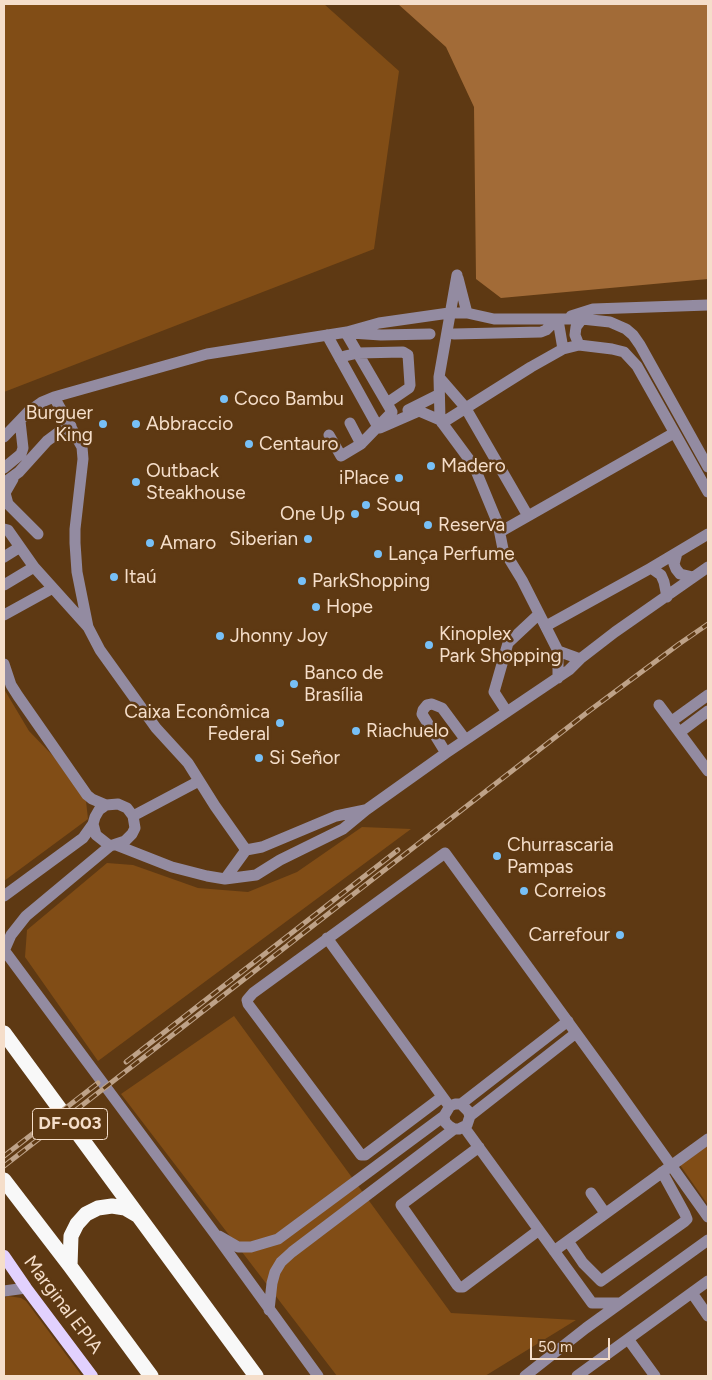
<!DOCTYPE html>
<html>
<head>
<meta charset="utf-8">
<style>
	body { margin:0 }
	#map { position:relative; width:712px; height:1380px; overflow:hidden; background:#5e3913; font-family:Figtree,sans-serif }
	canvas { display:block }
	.frame { position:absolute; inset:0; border:5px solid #f5deca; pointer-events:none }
	.scale { position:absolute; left:530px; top:1338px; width:80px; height:22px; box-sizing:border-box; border:2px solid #f5deca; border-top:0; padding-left:6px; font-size:15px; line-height:18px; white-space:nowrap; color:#f5deca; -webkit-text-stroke:4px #5e3913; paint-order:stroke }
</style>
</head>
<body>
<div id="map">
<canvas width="712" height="1380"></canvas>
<div class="frame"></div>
<div class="scale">50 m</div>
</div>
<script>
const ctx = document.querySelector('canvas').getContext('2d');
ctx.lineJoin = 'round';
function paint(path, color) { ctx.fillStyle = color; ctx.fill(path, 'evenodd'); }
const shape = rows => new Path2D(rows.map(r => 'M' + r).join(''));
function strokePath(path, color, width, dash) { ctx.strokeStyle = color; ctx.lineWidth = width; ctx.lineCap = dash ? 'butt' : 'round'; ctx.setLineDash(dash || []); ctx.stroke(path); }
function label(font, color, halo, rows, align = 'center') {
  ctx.font = font + ' Figtree,sans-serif'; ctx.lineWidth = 5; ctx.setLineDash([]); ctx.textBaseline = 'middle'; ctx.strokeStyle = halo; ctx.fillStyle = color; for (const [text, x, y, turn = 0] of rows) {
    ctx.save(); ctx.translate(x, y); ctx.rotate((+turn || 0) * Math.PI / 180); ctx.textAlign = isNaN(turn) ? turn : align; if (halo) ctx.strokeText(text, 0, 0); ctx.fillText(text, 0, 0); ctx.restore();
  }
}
const green = shape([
	[4,4,324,4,399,71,374,249,4,392],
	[4,689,29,731,57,760,86,801,88,819,4,881],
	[362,827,411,829,98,1061,25,957,27,930,107,863,133,865,198,888,248,892,297,872],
	[234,1016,451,1313,576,1320,485,1376,337,1376,121,1094],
	[708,1144,708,1205,680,1165],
	[8,1296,21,1298,26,1301,82,1376,4,1376,4,1298]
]);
const forest = shape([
	[398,4,708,4,708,279,501,298,476,279,474,107,446,47]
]);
const minor = shape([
	[457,275,439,377,440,420,474,466,498,524,503,549,522,580,558,651,558,678],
	[458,278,467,313],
	[571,316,593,309,708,305],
	[558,320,563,349],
	[346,333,392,412],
	[351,333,381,335,430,334],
	[454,334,541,332,546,330,556,320],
	[327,335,378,427],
	[579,345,575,335,576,327,582,319],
	[340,359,345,356,358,353,403,352,408,355,410,385,409,388,387,403],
	[439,377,465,407,528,516],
	[54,397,82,447,83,459,75,529,75,543,77,572,88,627,100,650,156,728,188,763,215,806,246,850],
	[408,410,438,395],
	[350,423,361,444],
	[442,423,531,367,563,349,579,345,612,349,624,352,637,366,708,492],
	[380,428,419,411,440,420],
	[329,435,341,456,361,444,392,412],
	[4,437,28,412,42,402,54,397,207,354,347,332,379,323,449,313,467,313,494,319,582,319,610,322,626,329,633,335,640,345,708,467],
	[4,468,21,454,23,448,20,421],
	[13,479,5,493,8,504,38,534],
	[4,483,19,472,47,441,59,432,71,426],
	[4,529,8,530,34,567,88,627],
	[500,532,674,433],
	[677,553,674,564,676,569,680,574,693,577],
	[4,557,20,547],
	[651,568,661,575,664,582,667,597],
	[4,585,34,567],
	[4,615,53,588],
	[546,626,651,568,708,534],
	[558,651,580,659],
	[4,664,11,685,18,696,87,795,92,799,106,805],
	[659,705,708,771],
	[507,712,494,692,508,643,539,614],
	[672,721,708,695],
	[680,732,708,711],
	[446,753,422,714,423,710,427,705,432,704,442,708,465,739],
	[118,804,127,808,133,816,135,828,132,834,125,841,110,846,96,835,93,824,95,817,99,810,106,805,118,804],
	[133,816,199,781],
	[116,845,172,867,207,876,225,879,256,875,280,860,343,829,366,810,446,753,569,670,580,659,615,632,708,567],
	[225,879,246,850,262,847,336,816,365,810],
	[4,896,83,838,93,824],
	[327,938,447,1103],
	[4,950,215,1234,318,1376],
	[4,951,11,935,26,916,110,846],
	[442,1097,365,1155,361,1155,248,1004,247,1000,253,993,445,853,611,1081,708,1217],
	[461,1104,568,1021],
	[470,1116,576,1033],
	[464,1127,592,1303],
	[479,1147,401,1205,457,1285,459,1287,463,1287,539,1230],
	[591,1193,605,1213],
	[219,1236,238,1247,251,1247,278,1239,444,1116],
	[568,1241,583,1263,601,1281,684,1222,687,1219,685,1214,662,1172],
	[554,1251,708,1139],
	[4,1291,26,1288],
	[692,1293,708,1316],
	[592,1303,620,1303],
	[269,1310,272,1283,275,1272,281,1262,292,1252,454,1129,459,1129,467,1125,470,1116,468,1111,461,1104,455,1104,450,1106,444,1116,445,1122,449,1126,454,1129],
	[628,1339,655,1376],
	[525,1376,586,1328,708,1240],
	[577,1376,708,1281]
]);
const major = shape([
	[4,1256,26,1288,92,1376]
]);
const highway = shape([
	[4,1033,256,1376],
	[4,1180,70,1266,151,1376],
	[70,1266,71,1236,77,1224,86,1214,98,1208,112,1206,125,1208,137,1215]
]);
const rail = shape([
	[126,1062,398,850],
	[4,1156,98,1083],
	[4,1166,589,711,679,644,708,624]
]);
const markers = [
	[224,399,5,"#77c0f7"],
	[103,424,5,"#77c0f7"],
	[136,424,5,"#77c0f7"],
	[249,444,5,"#77c0f7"],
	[431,466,5,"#77c0f7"],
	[399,478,5,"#77c0f7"],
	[136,482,5,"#77c0f7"],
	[366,505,5,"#77c0f7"],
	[355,514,5,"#77c0f7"],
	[428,525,5,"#77c0f7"],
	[308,539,5,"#77c0f7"],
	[150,543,5,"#77c0f7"],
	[378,554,5,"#77c0f7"],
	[114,577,5,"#77c0f7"],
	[302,581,5,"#77c0f7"],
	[316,607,5,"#77c0f7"],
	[220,636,5,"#77c0f7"],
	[429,645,5,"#77c0f7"],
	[294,684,5,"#77c0f7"],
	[280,723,5,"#77c0f7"],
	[356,731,5,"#77c0f7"],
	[259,758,5,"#77c0f7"],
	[497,856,5,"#77c0f7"],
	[524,891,5,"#77c0f7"],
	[620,935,5,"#77c0f7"]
];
const shields = [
	[70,1124,75]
];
const shieldNames = [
	["DF-003",70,1124]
];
const poiNames = [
	["Coco Bambu",234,399],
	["Burguer",93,413,"right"],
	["King",93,435,"right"],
	["Abbraccio",146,424],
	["Centauro",259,444],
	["Madero",441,466],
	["Outback",146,471],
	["Steakhouse",146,493],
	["iPlace",389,478,"right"],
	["Souq",376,505],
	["One Up",345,514,"right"],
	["Reserva",438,525],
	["Siberian",298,539,"right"],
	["Amaro",160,543],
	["Lança Perfume",388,554],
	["Itaú",124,577],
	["ParkShopping",312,581],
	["Hope",326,607],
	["Kinoplex",439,634],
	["Park Shopping",439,656],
	["Jhonny Joy",230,636],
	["Banco de",304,673],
	["Brasília",304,695],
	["Caixa Econômica",270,712,"right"],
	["Federal",270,734,"right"],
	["Riachuelo",366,731],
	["Si Señor",269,758],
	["Churrascaria",507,845],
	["Pampas",507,867],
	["Correios",534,891],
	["Carrefour",610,935,"right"]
];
const streetNames = [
	["Marginal EPIA",63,1305,53]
];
paint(green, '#814d16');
paint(forest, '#a26b37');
strokePath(minor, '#938ba1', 11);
strokePath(major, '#e2d1fe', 12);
strokePath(highway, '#f8f8f8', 15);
strokePath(rail, '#bea288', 5);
strokePath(rail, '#5e3913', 3, [9]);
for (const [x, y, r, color] of markers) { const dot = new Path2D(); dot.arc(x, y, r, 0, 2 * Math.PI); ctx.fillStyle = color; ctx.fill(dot); strokePath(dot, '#5e3913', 2); }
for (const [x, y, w] of shields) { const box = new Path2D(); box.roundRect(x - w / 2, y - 15.5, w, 31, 4); ctx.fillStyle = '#5e3913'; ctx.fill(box); strokePath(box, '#f5deca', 1); }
label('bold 18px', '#f5deca', null, shieldNames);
label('19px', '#f5deca', '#5e3913', poiNames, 'left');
label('19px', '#f5deca', '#5e3913', streetNames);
</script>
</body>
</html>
